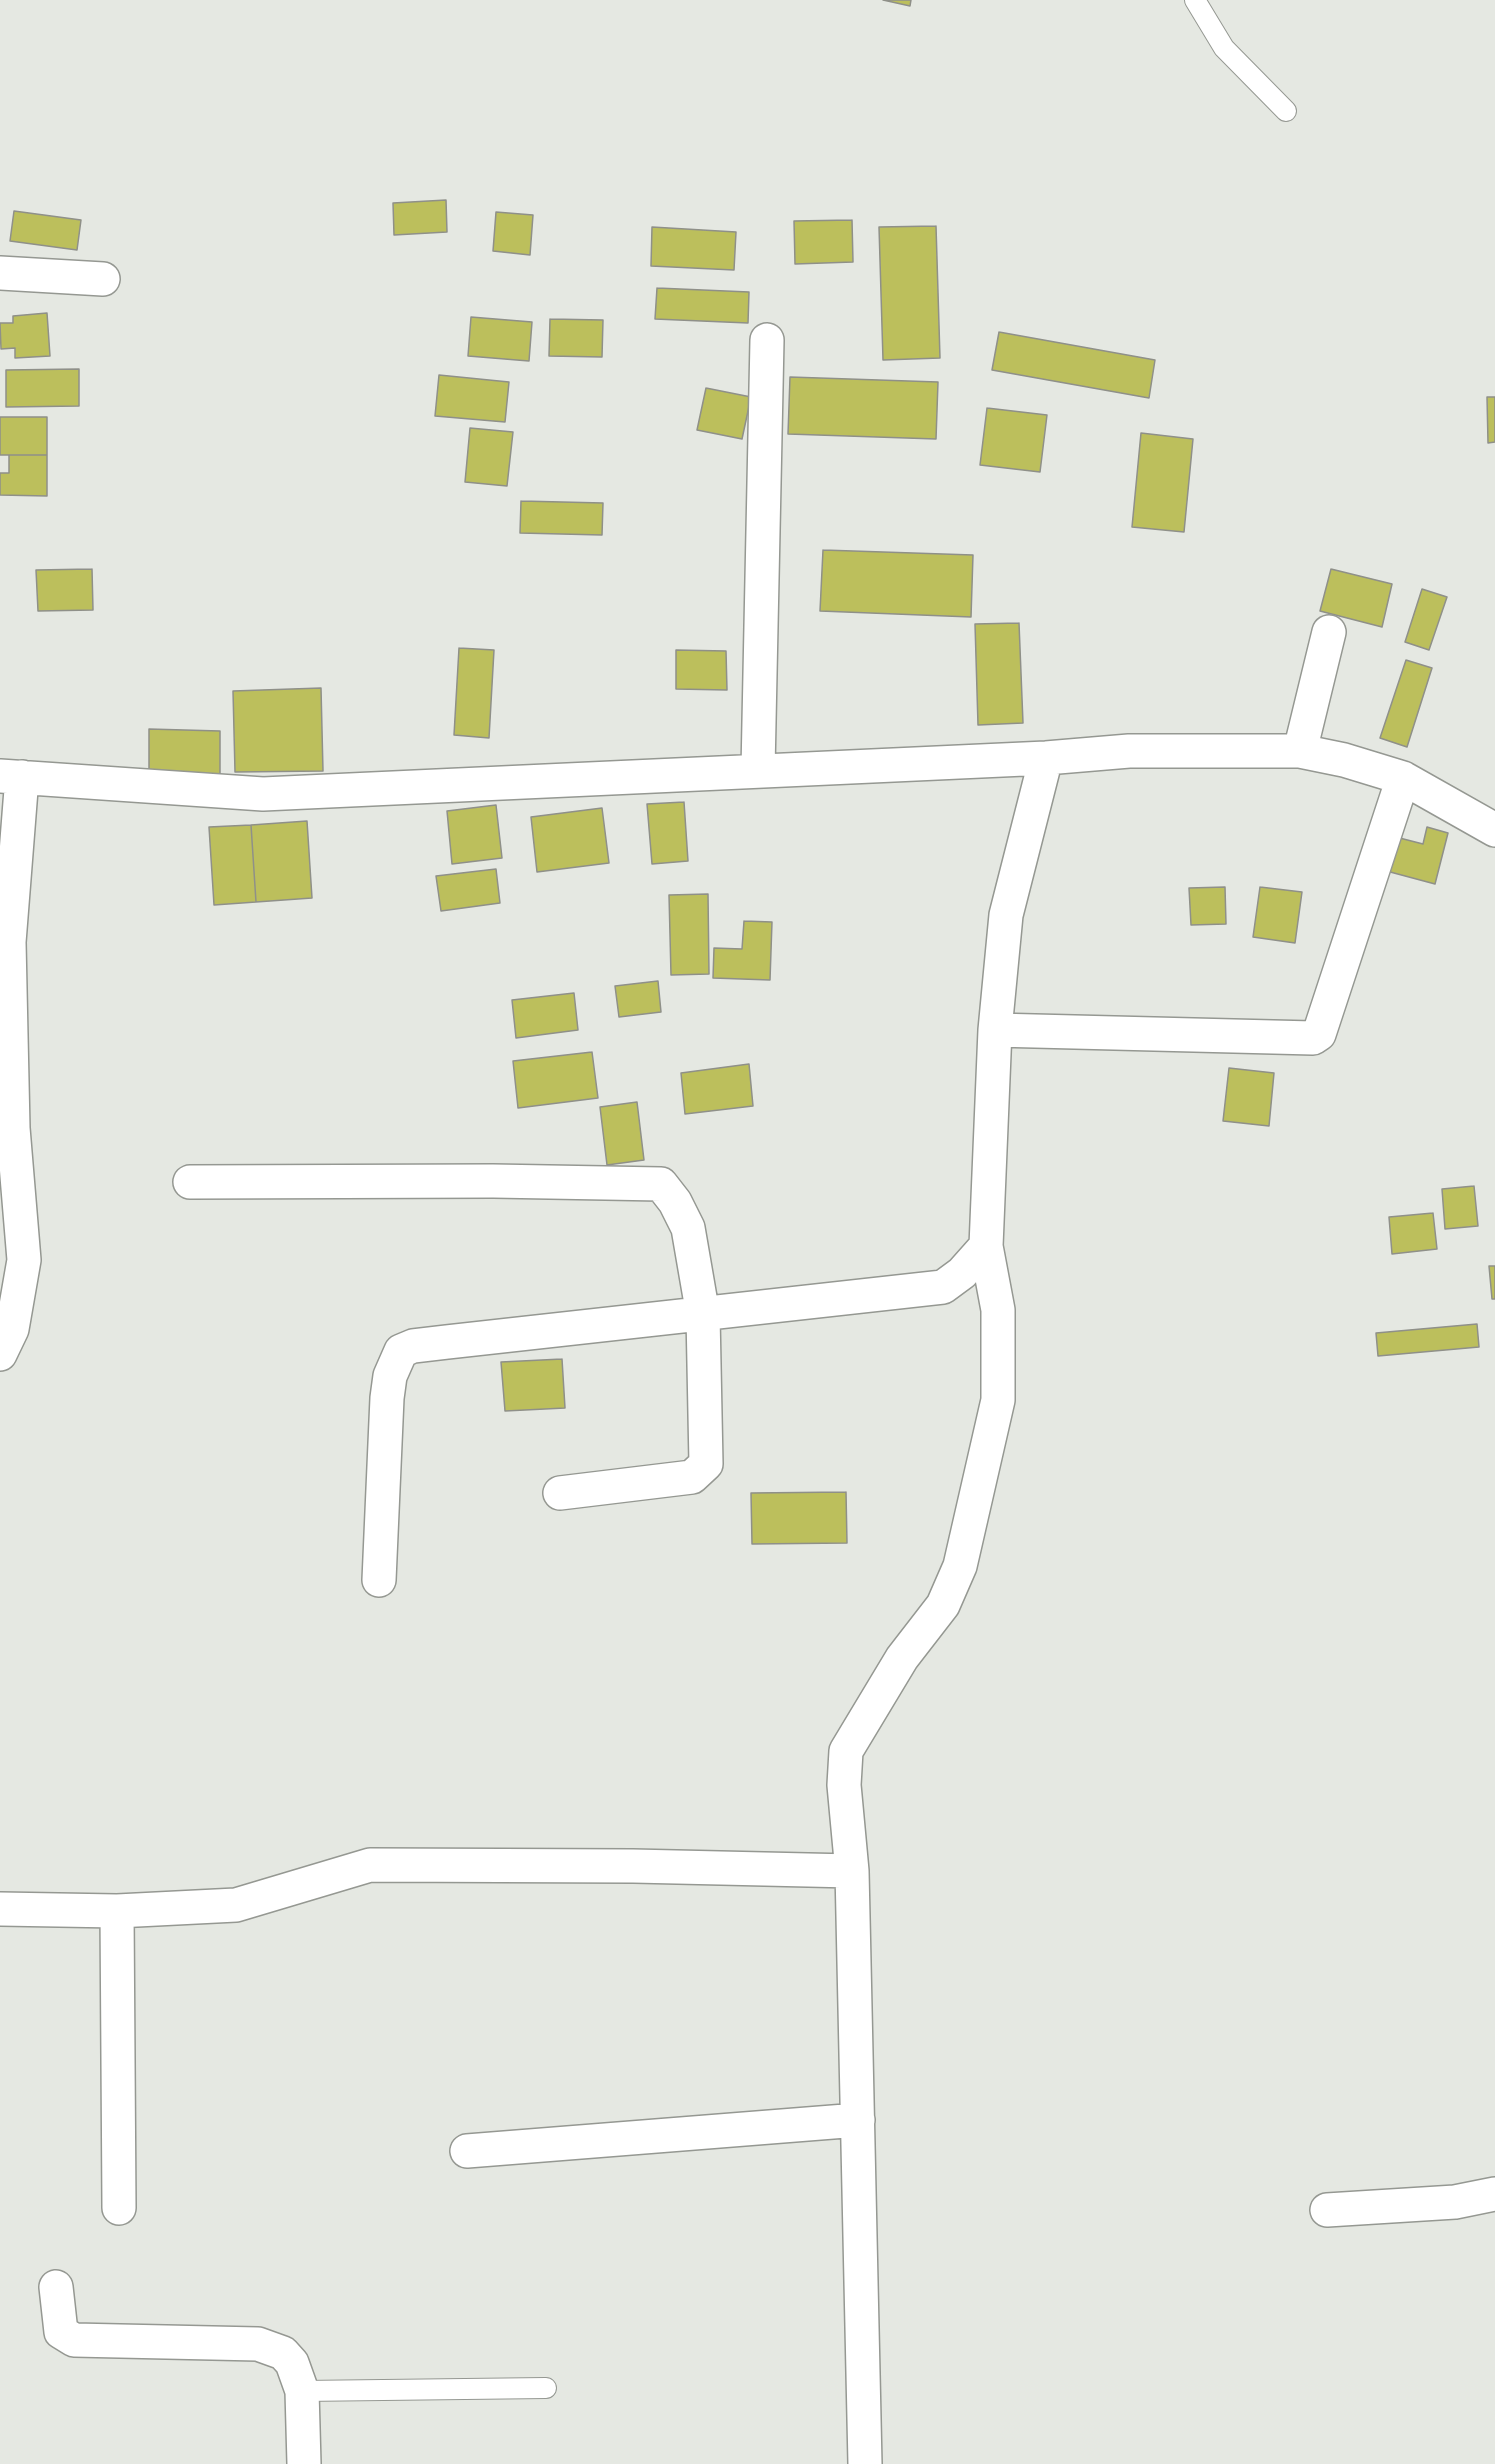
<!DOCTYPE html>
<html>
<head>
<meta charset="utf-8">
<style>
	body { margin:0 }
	canvas { display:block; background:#e5e8e2 }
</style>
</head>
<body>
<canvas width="1495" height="2464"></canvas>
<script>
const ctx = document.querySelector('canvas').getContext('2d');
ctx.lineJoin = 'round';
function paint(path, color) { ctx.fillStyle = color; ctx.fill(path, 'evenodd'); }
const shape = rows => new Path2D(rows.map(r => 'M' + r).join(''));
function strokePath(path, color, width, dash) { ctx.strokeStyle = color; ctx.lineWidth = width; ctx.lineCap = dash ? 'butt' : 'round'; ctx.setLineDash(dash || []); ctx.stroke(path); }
const building = shape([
	[883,0,911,0,910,6,883,0],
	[446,200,447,232,394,235,393,203,446,200],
	[14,211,81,220,77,250,10,241,14,211],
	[496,212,533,215,530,255,493,251,496,212],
	[852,220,853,262,795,264,794,221,852,220],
	[936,226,940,358,883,360,879,227,936,226],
	[652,227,736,232,734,270,651,266,652,227],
	[657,288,749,292,748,323,655,319,657,288],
	[47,313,50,356,15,358,15,348,1,349,0,323,13,323,13,316,47,313],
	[471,317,532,322,529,361,468,356,471,317],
	[550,319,603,320,602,357,549,356,550,319],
	[999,332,1155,360,1149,398,992,370,999,332],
	[79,369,79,406,6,407,6,370,79,369],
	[439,375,509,382,505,422,435,416,439,375],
	[790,377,938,382,936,439,788,434,790,377],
	[706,388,751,397,742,439,697,430,706,388],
	[1487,397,1495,397,1495,442,1488,443,1487,397],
	[987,408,1047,415,1040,472,980,465,987,408],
	[0,417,47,417,47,455,0,455,0,417],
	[470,428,513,432,507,486,465,482,470,428],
	[1141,433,1193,439,1184,532,1132,527,1141,433],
	[9,455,47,455,47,496,0,495,0,473,9,473,9,455],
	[521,501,603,503,602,535,520,533,521,501],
	[823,550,973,555,971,617,820,611,823,550],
	[92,569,93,610,38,611,36,570,92,569],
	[1331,569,1392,584,1382,627,1320,611,1331,569],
	[1422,589,1447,597,1429,650,1405,642,1422,589],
	[1019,623,1023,723,978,725,975,624,1019,623],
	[459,648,494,650,489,738,454,735,459,648],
	[676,650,726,651,727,690,676,689,676,650],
	[1406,660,1432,668,1407,747,1380,738,1406,660],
	[321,688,323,771,235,772,233,691,321,688],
	[149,729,220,731,220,777,149,776,149,729],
	[684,802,688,861,652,864,647,804,684,802],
	[496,805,502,858,452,864,447,811,496,805],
	[602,808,609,863,537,872,531,817,602,808],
	[307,821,312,898,256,902,251,825,307,821],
	[251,825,256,902,214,905,209,827,251,825],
	[1427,827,1448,833,1435,884,1379,869,1388,835,1423,844,1427,827],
	[496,869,500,903,441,911,436,876,496,869],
	[1225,887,1226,924,1191,925,1189,888,1225,887],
	[1260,887,1302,892,1295,943,1253,937,1260,887],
	[708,894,709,974,671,975,669,895,708,894],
	[744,921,772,922,770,980,713,978,714,948,742,949,744,921],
	[658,981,661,1012,619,1017,615,986,658,981],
	[574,993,578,1030,516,1038,512,1000,574,993],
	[592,1052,598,1098,518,1108,513,1061,592,1052],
	[749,1064,753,1106,685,1114,681,1073,749,1064],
	[1229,1068,1274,1073,1269,1126,1223,1121,1229,1068],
	[637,1102,644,1160,607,1165,600,1107,637,1102],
	[1474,1186,1478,1226,1445,1229,1442,1189,1474,1186],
	[1433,1213,1437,1249,1392,1254,1389,1217,1433,1213],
	[1489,1266,1495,1266,1495,1299,1492,1299,1489,1266],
	[1477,1324,1479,1347,1378,1356,1376,1333,1477,1324],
	[562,1359,565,1408,505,1411,501,1362,562,1359],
	[846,1492,847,1543,752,1544,751,1493,846,1492]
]);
const service = shape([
	[1195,0,1224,48,1286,111],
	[302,2391,546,2388]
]);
const minor = shape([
	[0,273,103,279],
	[1300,751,1329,632],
	[758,769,767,340],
	[0,776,263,794,1046,758,1129,751,1300,751,1344,760,1403,778,1495,830],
	[995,1030,1313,1038,1319,1034,1403,778],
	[190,1182,493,1181,661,1184,675,1202,688,1228,703,1315,706,1464,692,1477,560,1493],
	[0,1354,12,1329,24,1260,13,1128,9,942,22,777],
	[379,1580,387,1398,390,1376,401,1351,413,1346,447,1342,943,1287,962,1273,986,1246,995,1030,1006,915,1046,758],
	[0,1909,117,1911,236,1905,370,1865,633,1866,852,1871],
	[117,1911,119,2208],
	[467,2151,858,2120],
	[1327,2210,1455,2202,1495,2194],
	[56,2287,61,2332,74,2340,258,2344,283,2353,292,2363,302,2391,304,2464],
	[865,2464,852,1871,844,1785,846,1751,902,1658,943,1605,960,1566,998,1400,998,1310,986,1246]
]);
paint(building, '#bcbf5c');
strokePath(building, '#8f9089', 1.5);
strokePath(service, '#959892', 22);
strokePath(minor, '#959892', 36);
strokePath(service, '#fff', 20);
strokePath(minor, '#fff', 33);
</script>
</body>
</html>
